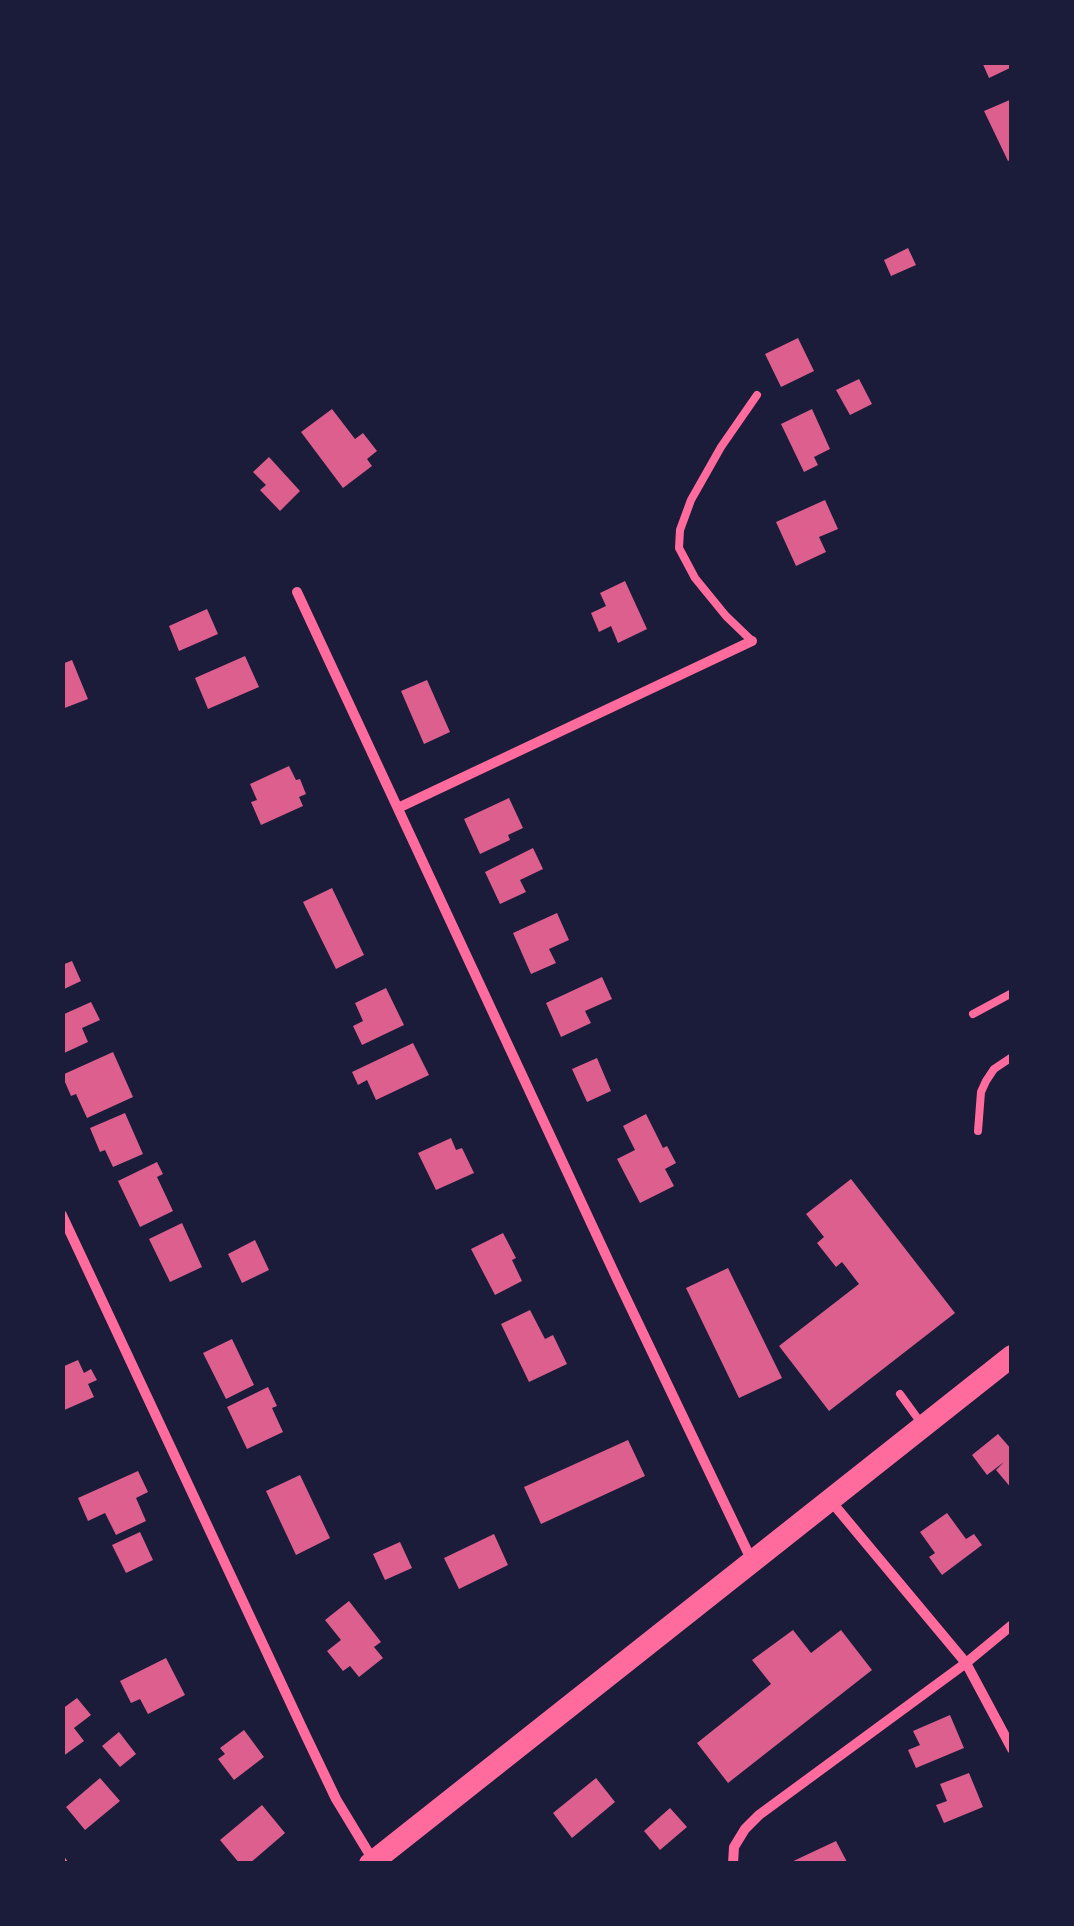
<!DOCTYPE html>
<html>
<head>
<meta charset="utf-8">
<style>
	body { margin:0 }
	#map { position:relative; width:1074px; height:1926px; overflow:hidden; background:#1b1b3a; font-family:Rubik,sans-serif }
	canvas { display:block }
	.frame { position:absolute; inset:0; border:65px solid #1b1b3a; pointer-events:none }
</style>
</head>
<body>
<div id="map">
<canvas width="1074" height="1926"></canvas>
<div class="frame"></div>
</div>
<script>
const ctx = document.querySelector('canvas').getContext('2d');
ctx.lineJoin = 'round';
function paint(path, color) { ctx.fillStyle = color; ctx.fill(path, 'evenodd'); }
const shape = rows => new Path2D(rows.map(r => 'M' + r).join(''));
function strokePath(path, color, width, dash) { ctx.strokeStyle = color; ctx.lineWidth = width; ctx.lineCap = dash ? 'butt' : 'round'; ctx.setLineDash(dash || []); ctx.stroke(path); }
const building = shape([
	[982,62,1012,62,1012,67,989,78],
	[1012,99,1012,159,1008,161,984,111],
	[908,248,916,265,891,276,884,260],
	[798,338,814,371,781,387,765,354],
	[859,379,872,404,850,415,836,390],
	[332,409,355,439,363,433,377,451,367,459,372,466,343,488,301,432],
	[812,409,830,449,814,457,818,465,804,472,781,424],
	[269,457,300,491,280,511,260,490,266,485,253,472],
	[825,500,838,529,819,537,826,552,796,566,776,522],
	[625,581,647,629,618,643,611,626,599,632,591,613,606,606,600,593],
	[207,609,218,634,179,651,169,626],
	[245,656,259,687,208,709,195,678],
	[72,660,88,699,62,709,62,664],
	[427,680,450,732,424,744,401,691],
	[289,766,296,780,300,779,306,794,299,797,303,806,261,825,251,802,257,800,250,784],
	[509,798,523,828,508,835,510,840,480,854,464,819],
	[533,848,543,869,520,880,526,892,500,904,485,872],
	[332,888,364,955,336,969,303,902],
	[557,913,569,940,549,949,556,963,531,974,513,933],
	[72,961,81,981,62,990,62,965],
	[602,977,612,999,585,1011,591,1023,561,1037,546,1003],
	[386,988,404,1025,362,1045,353,1026,363,1021,355,1003],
	[91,1002,100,1020,82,1028,88,1042,62,1054,62,1015],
	[413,1043,429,1075,376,1100,367,1080,358,1085,352,1072],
	[113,1052,133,1097,87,1118,76,1094,71,1096,62,1075],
	[597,1058,611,1091,587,1102,572,1069],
	[125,1113,143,1154,113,1167,105,1150,100,1152,90,1128],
	[646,1114,663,1148,667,1146,676,1163,665,1169,674,1186,640,1203,617,1159,635,1150,623,1126],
	[451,1138,456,1150,462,1148,474,1173,436,1190,418,1153],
	[157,1162,163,1174,157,1177,173,1211,140,1227,118,1181],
	[851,1179,955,1313,829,1411,779,1346,859,1284,842,1262,836,1267,817,1243,824,1237,806,1214],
	[182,1223,202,1267,170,1282,149,1239],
	[503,1233,516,1258,512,1260,522,1281,495,1295,471,1249],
	[255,1240,269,1270,242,1283,228,1254],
	[728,1268,782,1378,739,1398,686,1288],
	[530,1310,545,1339,553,1335,567,1364,529,1382,501,1324],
	[232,1339,254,1385,226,1399,203,1353],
	[78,1360,84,1373,91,1369,97,1380,88,1384,94,1397,62,1411,62,1367],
	[268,1387,277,1406,272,1408,283,1432,247,1449,227,1407],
	[998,1434,1012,1450,1012,1489,996,1470,1004,1462,987,1475,972,1455],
	[628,1440,645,1476,541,1524,524,1487],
	[138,1471,148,1492,136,1498,146,1521,116,1535,105,1513,88,1521,78,1498],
	[300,1475,330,1538,296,1555,266,1491],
	[947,1513,966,1539,974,1534,982,1545,942,1575,929,1557,935,1553,920,1532],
	[140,1532,153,1560,126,1573,112,1545],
	[494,1534,508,1565,459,1589,444,1558],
	[400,1542,412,1568,385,1580,373,1554],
	[349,1601,381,1642,374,1647,383,1658,359,1677,350,1666,343,1671,327,1651,341,1640,325,1620],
	[793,1630,811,1653,841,1630,872,1670,728,1783,697,1743,771,1684,752,1660],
	[166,1658,185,1695,148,1714,140,1699,131,1703,120,1681],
	[77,1698,91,1715,74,1728,84,1741,62,1757,62,1709],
	[950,1715,964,1748,916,1768,908,1750,920,1745,913,1731],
	[244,1730,264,1757,234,1780,218,1759,225,1754,220,1748],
	[119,1732,136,1754,120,1767,102,1746],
	[969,1773,983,1807,944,1823,936,1805,947,1801,940,1784],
	[100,1778,120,1801,85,1830,66,1807],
	[596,1778,615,1802,572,1838,553,1813],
	[262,1805,285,1833,249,1864,240,1864,220,1840],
	[670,1808,687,1827,660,1850,644,1831],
	[836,1841,847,1862,843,1864,787,1864]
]);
const service = shape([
	[752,641,726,616,695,578,679,548,680,530,691,500,721,447,757,395],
	[973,1014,1012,993],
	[978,1131,981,1092,986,1081,994,1069,1012,1057],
	[900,1394,921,1423]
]);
const minor = shape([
	[297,592,618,1281,751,1559],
	[398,808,752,641],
	[62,1215,305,1734,336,1799,373,1860],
	[830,1500,966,1663,1012,1749],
	[62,1862,63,1864],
	[733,1864,734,1847,745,1829,759,1815,966,1663,1012,1625]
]);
const primary = shape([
	[370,1864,1012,1356]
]);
paint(building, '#dd5f8e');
strokePath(service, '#ff6b9d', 8);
strokePath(minor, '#ff6b9d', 10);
strokePath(primary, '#ff6b9d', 22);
</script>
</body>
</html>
